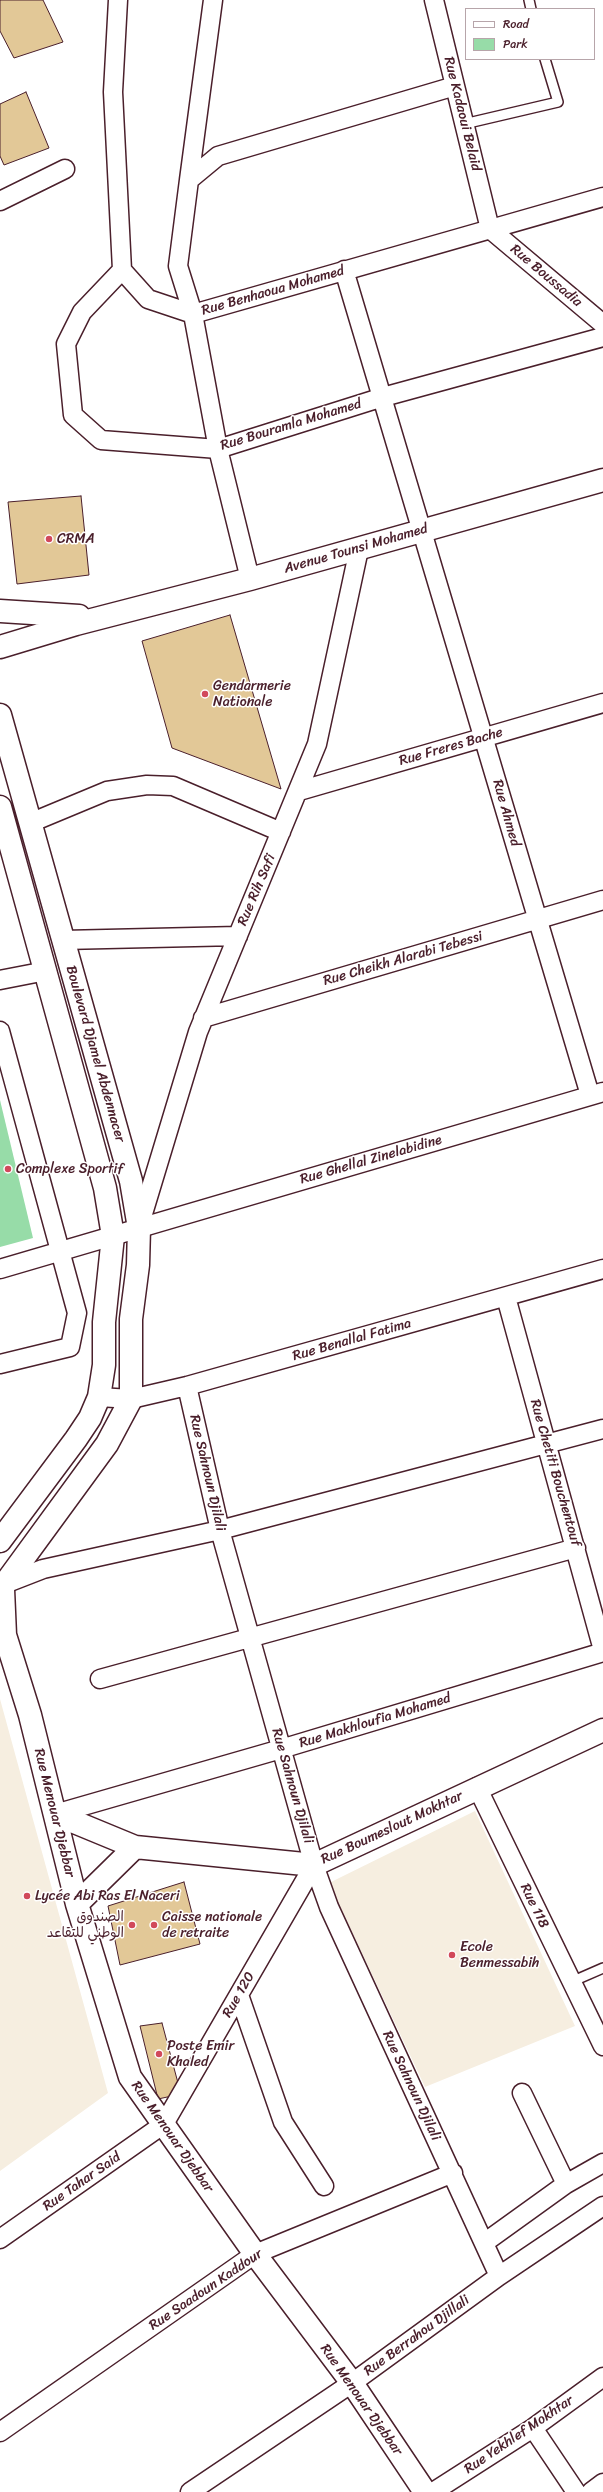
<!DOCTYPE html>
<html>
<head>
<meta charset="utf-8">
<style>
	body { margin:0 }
	#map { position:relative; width:603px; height:2492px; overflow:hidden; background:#fff; font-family:Sriracha,sans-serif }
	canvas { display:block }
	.legend { position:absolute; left:465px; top:8px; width:130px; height:52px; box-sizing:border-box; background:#fff; border:1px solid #b7a5aa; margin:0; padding:5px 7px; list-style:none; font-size:12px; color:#4a1f2b }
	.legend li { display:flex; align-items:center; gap:8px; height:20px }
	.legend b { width:20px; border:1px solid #b7a5aa }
</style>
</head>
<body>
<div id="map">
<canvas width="603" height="2492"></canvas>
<ul class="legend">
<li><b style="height:5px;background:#fff"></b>Road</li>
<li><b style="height:11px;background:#97dca8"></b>Park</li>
</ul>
</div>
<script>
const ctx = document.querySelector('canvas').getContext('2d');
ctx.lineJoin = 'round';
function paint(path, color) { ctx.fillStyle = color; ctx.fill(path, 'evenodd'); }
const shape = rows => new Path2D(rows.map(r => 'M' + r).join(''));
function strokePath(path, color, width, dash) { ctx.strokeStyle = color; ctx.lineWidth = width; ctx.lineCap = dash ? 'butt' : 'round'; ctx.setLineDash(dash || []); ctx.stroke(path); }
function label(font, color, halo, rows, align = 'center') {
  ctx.font = font + ' Sriracha,"Playpen Sans Arabic",sans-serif'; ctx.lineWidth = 3; ctx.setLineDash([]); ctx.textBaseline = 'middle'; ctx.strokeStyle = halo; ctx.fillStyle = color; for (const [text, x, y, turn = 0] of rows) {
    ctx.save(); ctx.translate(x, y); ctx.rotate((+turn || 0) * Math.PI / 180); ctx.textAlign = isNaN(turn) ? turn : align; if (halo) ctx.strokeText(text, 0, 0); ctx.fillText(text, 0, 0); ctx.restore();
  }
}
const built = shape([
	[0,1699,108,2093,0,2171],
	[475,1811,575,2026,425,2087,329,1883]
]);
const green = shape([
	[0,1100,33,1238,0,1247]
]);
const building = shape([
	[0,0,43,0,63,42,14,58,0,31,0,0],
	[26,92,49,148,4,165,0,156,0,104,26,92],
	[81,496,89,575,17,584,8,502,81,496],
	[230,615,281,789,172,748,142,641,230,615],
	[184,1882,200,1944,120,1965,108,1906,184,1882],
	[162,2023,178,2083,172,2096,158,2099,140,2026,162,2023]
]);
const lane = shape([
	[529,0,531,9],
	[464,124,558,102,545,59],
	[571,1982,603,1968]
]);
const street = shape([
	[118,0,113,92,122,270,148,299,193,314,603,197],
	[434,0,490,229,603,324],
	[189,180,213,0],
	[0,201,65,169],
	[122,270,82,312,66,344,73,415,101,440,218,449,383,397,603,337],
	[344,270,590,1095],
	[250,579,218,449,193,314,178,266,189,180,218,156,455,86],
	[299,791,603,703],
	[30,823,107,791,147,785,173,786,281,832],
	[63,940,238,936],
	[0,980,46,971],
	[203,1018,603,900],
	[0,1031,77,1313,70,1347,0,1364],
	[139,1227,198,1032,317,744,359,549],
	[0,1269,603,1092],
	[506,1297,603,1650],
	[187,1386,220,1530,314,1865,329,1907,499,2276],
	[99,1397,131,1399,187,1386,603,1269],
	[7,1583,43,1569,220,1530,603,1429],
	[100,1679,576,1548],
	[477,1787,603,2046],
	[55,1814,281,1749,603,1652],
	[239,1995,283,2122,324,2186],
	[522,2093,566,2184],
	[0,2239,164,2124,314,1865],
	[484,2243,566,2184,603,2163],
	[533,2428,576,2492],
	[0,2432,255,2254,453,2173],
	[190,2492,352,2383,499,2276,603,2206],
	[433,2492,533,2428,603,2377],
	[591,2492,603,2483]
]);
const secondary = shape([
	[3,1589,5,1635,30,1715,77,1904,130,2077,255,2254,352,2383,425,2492],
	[55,1814,135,1847,314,1865,603,1730],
	[77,1904,135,1847]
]);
const primary = shape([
	[0,611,79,616],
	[0,647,76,624,250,579,603,480],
	[0,715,131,1181,139,1228,138,1265,131,1319,131,1399,107,1444,9,1578],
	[0,807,105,1188,113,1236,104,1322,104,1365,99,1397,90,1418,76,1439,0,1541]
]);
const markers = [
	[49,539,4,"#d1495b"],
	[205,694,4,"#d1495b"],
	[8,1169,4,"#d1495b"],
	[27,1896,4,"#d1495b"],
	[132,1925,4,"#d1495b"],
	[154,1925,4,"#d1495b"],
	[452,1955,4,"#d1495b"],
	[159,2054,4,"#d1495b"]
];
const streetNames = [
	["Rue Kadaoui Belaid",462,114,76],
	["Rue Boussadia",546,276,40],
	["Rue Benhaoua Mohamed",273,291,-16],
	["Rue Bouramla Mohamed",291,425,-17],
	["Avenue Tounsi Mohamed",356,549,-16],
	["Rue Freres Bache",451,747,-16],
	["Rue Ahmed",506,813,74],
	["Rue Rih Safi",257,890,-67],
	["Rue Cheikh Alarabi Tebessi",403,959,-16],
	["Boulevard Djamel Abdennacer",95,1054,74],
	["Rue Ghellal Zinelabidine",371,1160,-16],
	["Rue Benallal Fatima",352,1340,-16],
	["Rue Sahnoun Djilali",207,1473,77],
	["Rue Chetiti Bouchentouf",555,1473,74],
	["Rue Makhloufia Mohamed",375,1721,-17],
	["Rue Sahnoun Djilali",292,1786,74],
	["Rue Menouar Djebbar",54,1813,76],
	["Rue Boumeslout Mokhtar",392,1828,-25],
	["Rue 118",534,1906,64],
	["Rue 120",239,1995,-60],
	["Rue Sahnoun Djilali",411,2086,65],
	["Rue Menouar Djebbar",172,2137,55],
	["Rue Tahar Said",82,2182,-35],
	["Rue Saadoun Kaddour",206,2290,-34],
	["Rue Berrahou Djillali",417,2336,-36],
	["Rue Menouar Djebbar",361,2400,55],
	["Rue Yekhlef Mokhtar",519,2435,-34]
];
const poiNames = [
	["CRMA",57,539],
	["Gendarmerie",213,686],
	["Nationale",213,702],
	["Complexe Sportif",16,1169],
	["Lycée Abi Ras El Naceri",35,1896],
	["الصندوق",124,1917,"right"],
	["الوطني للتقاعد",124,1933,"right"],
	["Caisse nationale",162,1917],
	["de retraite",162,1933],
	["Ecole",460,1947],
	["Benmessabih",460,1963],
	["Poste Emir",167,2046],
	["Khaled",167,2062]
];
paint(built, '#f6eee0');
paint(green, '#97dca8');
paint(building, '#e2c897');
strokePath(building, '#4a1f2b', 1);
strokePath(lane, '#4a1f2b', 12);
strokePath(street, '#4a1f2b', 21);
strokePath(secondary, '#4a1f2b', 25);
strokePath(primary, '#4a1f2b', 25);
strokePath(lane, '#fff', 9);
strokePath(street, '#fff', 18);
strokePath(secondary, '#fff', 22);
strokePath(primary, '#fff', 22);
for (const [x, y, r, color] of markers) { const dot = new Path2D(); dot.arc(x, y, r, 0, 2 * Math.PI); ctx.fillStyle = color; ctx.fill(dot); strokePath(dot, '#fff', 1.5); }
label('14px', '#4a1f2b', '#fff', streetNames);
label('14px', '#4a1f2b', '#fff', poiNames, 'left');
</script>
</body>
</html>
